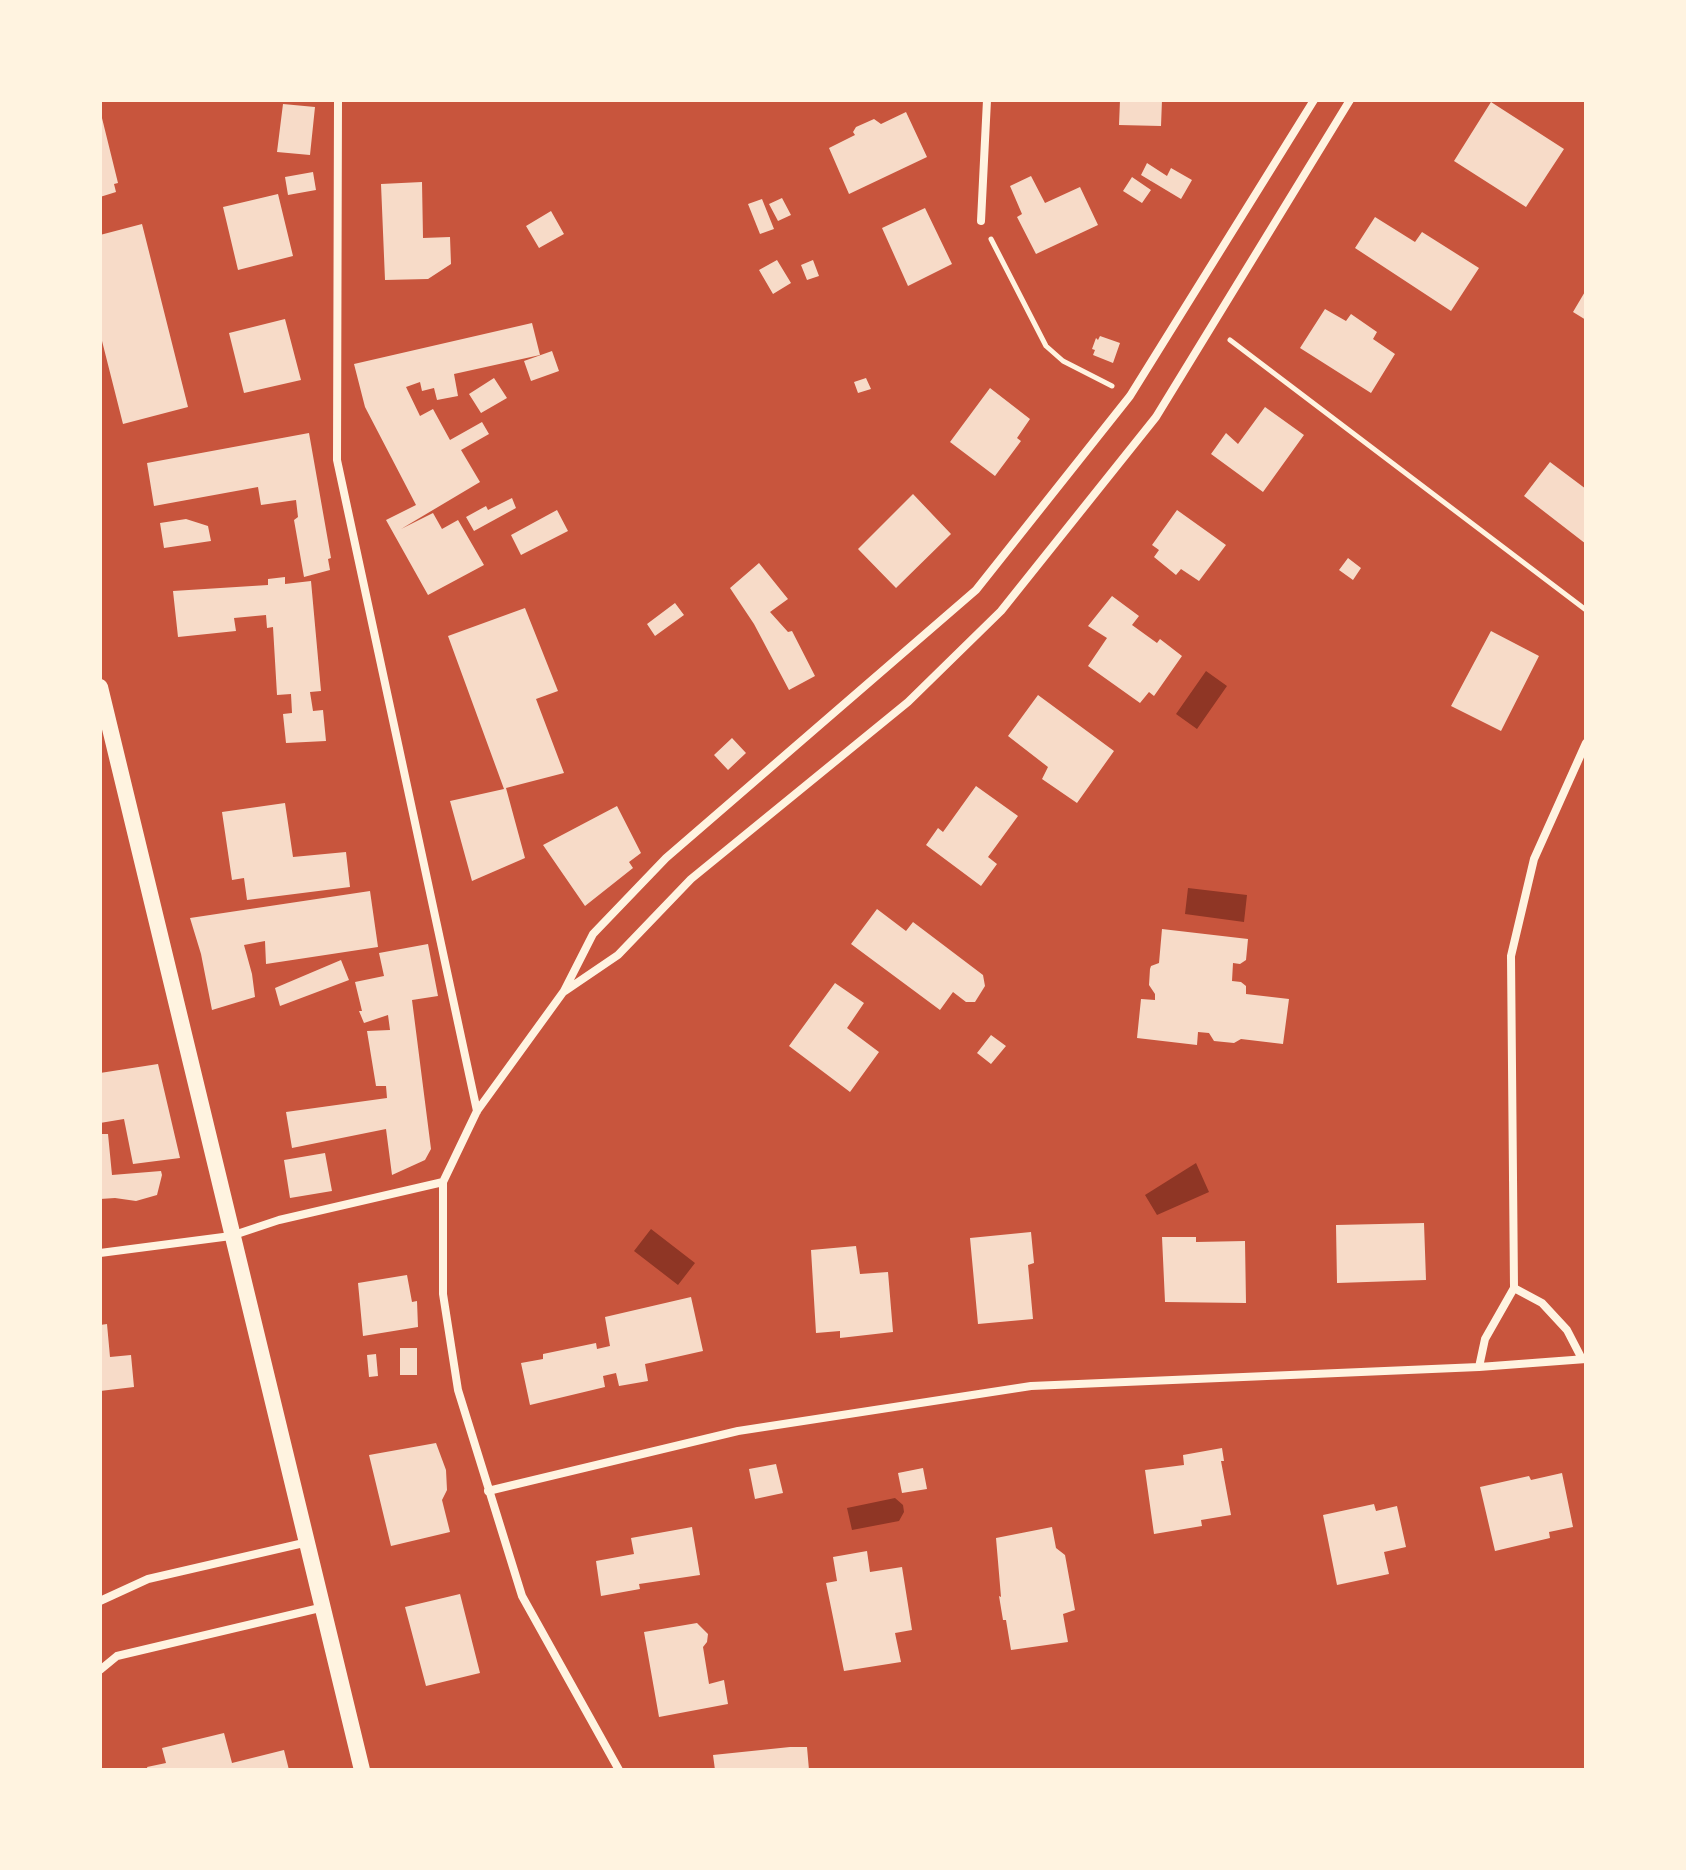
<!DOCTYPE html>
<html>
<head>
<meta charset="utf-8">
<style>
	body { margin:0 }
	#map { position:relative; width:1686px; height:1870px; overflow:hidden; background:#c8553d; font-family:"Public Sans",sans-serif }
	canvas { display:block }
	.frame { position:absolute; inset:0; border:102px solid #fff3e0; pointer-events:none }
</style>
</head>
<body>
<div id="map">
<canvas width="1686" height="1870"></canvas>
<div class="frame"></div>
</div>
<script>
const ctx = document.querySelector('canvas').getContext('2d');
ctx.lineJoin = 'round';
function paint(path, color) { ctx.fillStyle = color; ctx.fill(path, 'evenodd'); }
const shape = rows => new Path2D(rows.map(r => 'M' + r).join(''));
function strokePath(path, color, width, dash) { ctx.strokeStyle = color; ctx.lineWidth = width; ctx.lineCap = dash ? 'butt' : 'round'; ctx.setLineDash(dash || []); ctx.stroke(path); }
const water = shape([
	[1206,671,1227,686,1197,729,1176,714],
	[1188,888,1247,895,1244,922,1185,914],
	[1196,1163,1209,1192,1157,1215,1145,1195],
	[651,1229,695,1263,678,1285,634,1251],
	[895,1498,903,1505,904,1512,899,1521,852,1530,847,1508]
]);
const building = shape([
	[1120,100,1162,100,1161,126,1119,125],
	[1491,102,1564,149,1526,207,1454,161],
	[283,104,315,107,310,155,277,152],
	[906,112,927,157,849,194,829,148,855,135,853,132,856,127,874,119,881,124],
	[101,114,118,183,114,184,116,192,100,197],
	[1147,163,1167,176,1171,168,1192,180,1181,199,1141,175],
	[313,172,316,190,288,195,285,177],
	[1031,176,1045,203,1080,187,1098,225,1036,254,1017,217,1022,214,1010,186],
	[1132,177,1151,190,1142,203,1123,191],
	[422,182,423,238,450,237,451,264,428,279,385,280,381,184],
	[278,194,293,256,238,270,223,207],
	[782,198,791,215,778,221,769,204],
	[762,199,774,229,760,234,748,204],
	[925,208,952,264,908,286,882,228],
	[551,211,564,234,539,248,526,226],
	[1375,217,1415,242,1422,232,1479,268,1451,311,1355,248],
	[142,224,188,407,123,424,100,333,100,235],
	[777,260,791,283,773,294,759,270],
	[813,260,819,276,807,280,801,265],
	[1586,290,1586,320,1573,312],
	[1325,309,1346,321,1351,314,1377,332,1373,339,1395,354,1371,393,1300,348],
	[285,319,301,380,244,393,229,333],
	[532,323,540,355,454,374,458,396,437,400,434,388,422,391,420,382,406,387,420,416,433,409,450,440,482,422,489,434,461,450,480,482,401,529,433,513,442,529,458,520,484,565,428,595,386,520,416,505,365,407,354,364],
	[1100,336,1120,343,1113,363,1093,355,1095,350,1092,349,1096,338,1098,340],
	[552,351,559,371,531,381,524,361],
	[494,378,507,398,481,413,469,394],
	[866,378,871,389,858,393,854,382],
	[990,388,1030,419,1017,438,1021,441,995,476,950,442],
	[1265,407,1304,435,1263,492,1211,454,1226,433,1238,444],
	[309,433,331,558,328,559,330,570,304,577,294,520,298,517,296,500,261,505,258,487,154,506,147,463],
	[1550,462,1586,489,1586,544,1524,496],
	[913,494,951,534,896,588,858,549],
	[512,498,516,508,474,531,466,517,486,506,488,510],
	[557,510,568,531,521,555,511,535],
	[1177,510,1226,545,1199,581,1181,569,1176,575,1154,557,1159,550,1152,545],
	[186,519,208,526,211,541,164,548,160,523],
	[1348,558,1361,568,1353,580,1339,570],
	[759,563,788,599,770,612,788,632,792,631,815,676,789,690,754,624,730,588],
	[285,577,285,584,311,581,321,691,310,692,313,711,323,710,326,741,286,743,283,714,292,713,291,694,277,695,273,627,267,628,266,615,234,618,236,631,178,637,173,591,268,585,268,579],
	[1112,596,1139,616,1132,625,1157,643,1160,639,1182,656,1154,696,1149,692,1140,703,1088,666,1107,638,1088,626],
	[675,603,684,615,655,636,647,624],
	[525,608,558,691,536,699,564,773,506,788,525,858,472,881,450,801,504,789,448,636],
	[1491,631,1539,656,1501,731,1451,706],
	[1038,695,1114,751,1077,803,1042,779,1048,767,1008,736],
	[732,738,746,753,728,770,714,755],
	[976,786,1018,816,988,857,997,864,981,886,926,845,938,828,943,832],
	[285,803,293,857,346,852,350,887,247,900,244,878,232,880,222,812],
	[617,806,641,853,629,862,633,868,585,906,543,845],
	[370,891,378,947,266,964,265,941,244,945,252,974,255,997,212,1010,201,954,190,918],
	[877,909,906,931,913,922,983,975,985,986,975,1002,966,1002,953,992,940,1010,851,944],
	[1162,929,1248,939,1246,960,1240,964,1233,963,1232,981,1241,982,1246,986,1246,994,1289,999,1283,1044,1241,1039,1234,1043,1214,1041,1209,1033,1198,1032,1197,1045,1137,1038,1141,999,1155,1000,1155,994,1149,985,1150,969,1151,966,1159,963],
	[428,944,438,996,412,1000,431,1149,425,1160,392,1175,386,1129,292,1148,286,1112,387,1098,386,1086,376,1086,367,1031,390,1030,388,1015,364,1023,359,1011,362,1011,355,982,384,976,379,953],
	[341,960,349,980,280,1006,275,988],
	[835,983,864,1003,847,1028,879,1052,850,1092,789,1046],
	[991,1035,1006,1046,991,1064,977,1053],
	[158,1064,180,1158,133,1164,124,1119,100,1123,100,1073],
	[100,1134,108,1134,112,1175,161,1171,162,1175,157,1195,136,1201,115,1198,100,1199],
	[325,1153,332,1191,290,1198,284,1160],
	[1424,1223,1426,1280,1337,1283,1336,1225],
	[1031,1232,1034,1263,1028,1265,1033,1319,978,1324,970,1238],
	[1162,1237,1196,1237,1196,1242,1245,1241,1246,1303,1165,1302],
	[856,1246,860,1274,888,1272,893,1332,840,1338,840,1331,816,1333,811,1250],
	[407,1275,412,1302,417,1301,418,1327,363,1336,358,1283],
	[691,1297,703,1351,645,1364,648,1381,619,1386,616,1373,603,1376,605,1387,530,1405,521,1363,543,1359,543,1354,596,1343,597,1349,610,1346,605,1317],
	[107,1324,110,1357,131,1355,134,1387,100,1391,100,1325],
	[400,1348,417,1348,417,1375,400,1375],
	[376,1354,378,1376,369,1377,367,1355],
	[436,1443,446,1470,447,1490,442,1500,450,1532,391,1546,369,1455],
	[1222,1448,1224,1461,1221,1461,1231,1515,1201,1520,1202,1526,1154,1534,1145,1470,1184,1465,1183,1455],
	[776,1464,783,1493,755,1499,749,1469],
	[923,1468,927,1489,902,1493,898,1473],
	[1562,1473,1573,1527,1549,1532,1550,1538,1495,1551,1480,1487,1529,1476,1531,1480],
	[1374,1504,1376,1511,1397,1506,1406,1547,1384,1552,1389,1574,1337,1585,1323,1515],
	[692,1527,700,1575,639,1584,640,1589,601,1596,596,1561,634,1554,631,1538],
	[1052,1527,1056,1548,1065,1555,1075,1610,1063,1614,1068,1642,1011,1650,1006,1620,1003,1620,999,1596,1001,1597,996,1538],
	[867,1551,870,1572,902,1567,912,1630,895,1633,901,1662,844,1671,826,1583,837,1581,833,1557],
	[460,1594,480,1673,426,1686,405,1607],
	[697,1623,708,1634,707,1642,703,1647,709,1684,724,1680,728,1704,659,1717,644,1632],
	[224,1733,232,1763,284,1750,289,1770,148,1770,147,1767,166,1763,162,1748],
	[790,1747,807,1747,809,1770,715,1770,713,1755]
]);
const path = shape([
	[991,239,1046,346,1063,361,1112,386],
	[1230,340,1586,610]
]);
const minor = shape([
	[338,100,337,460,477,1111],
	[981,221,987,100],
	[565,991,618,955,691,879,908,702,1001,611,1156,417,1350,100],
	[100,1253,231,1236,279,1220,443,1182],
	[1514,1288,1542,1303,1567,1330,1582,1359],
	[1479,1367,1485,1339,1514,1288,1511,956,1534,859,1586,743],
	[488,1491,738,1431,1031,1386,1479,1367,1586,1359],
	[100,1601,148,1579,308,1542],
	[100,1670,117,1656,324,1607],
	[619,1770,522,1596,458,1390,443,1294,443,1182,477,1111,564,991,593,934,666,858,976,590,1130,396,1314,100]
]);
const secondary = shape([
	[100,687,362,1770]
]);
paint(water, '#8f3625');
paint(building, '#f7dbc8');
strokePath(path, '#fff3e0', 5);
strokePath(minor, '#fff3e0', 8);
strokePath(secondary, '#fff3e0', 16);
</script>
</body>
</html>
